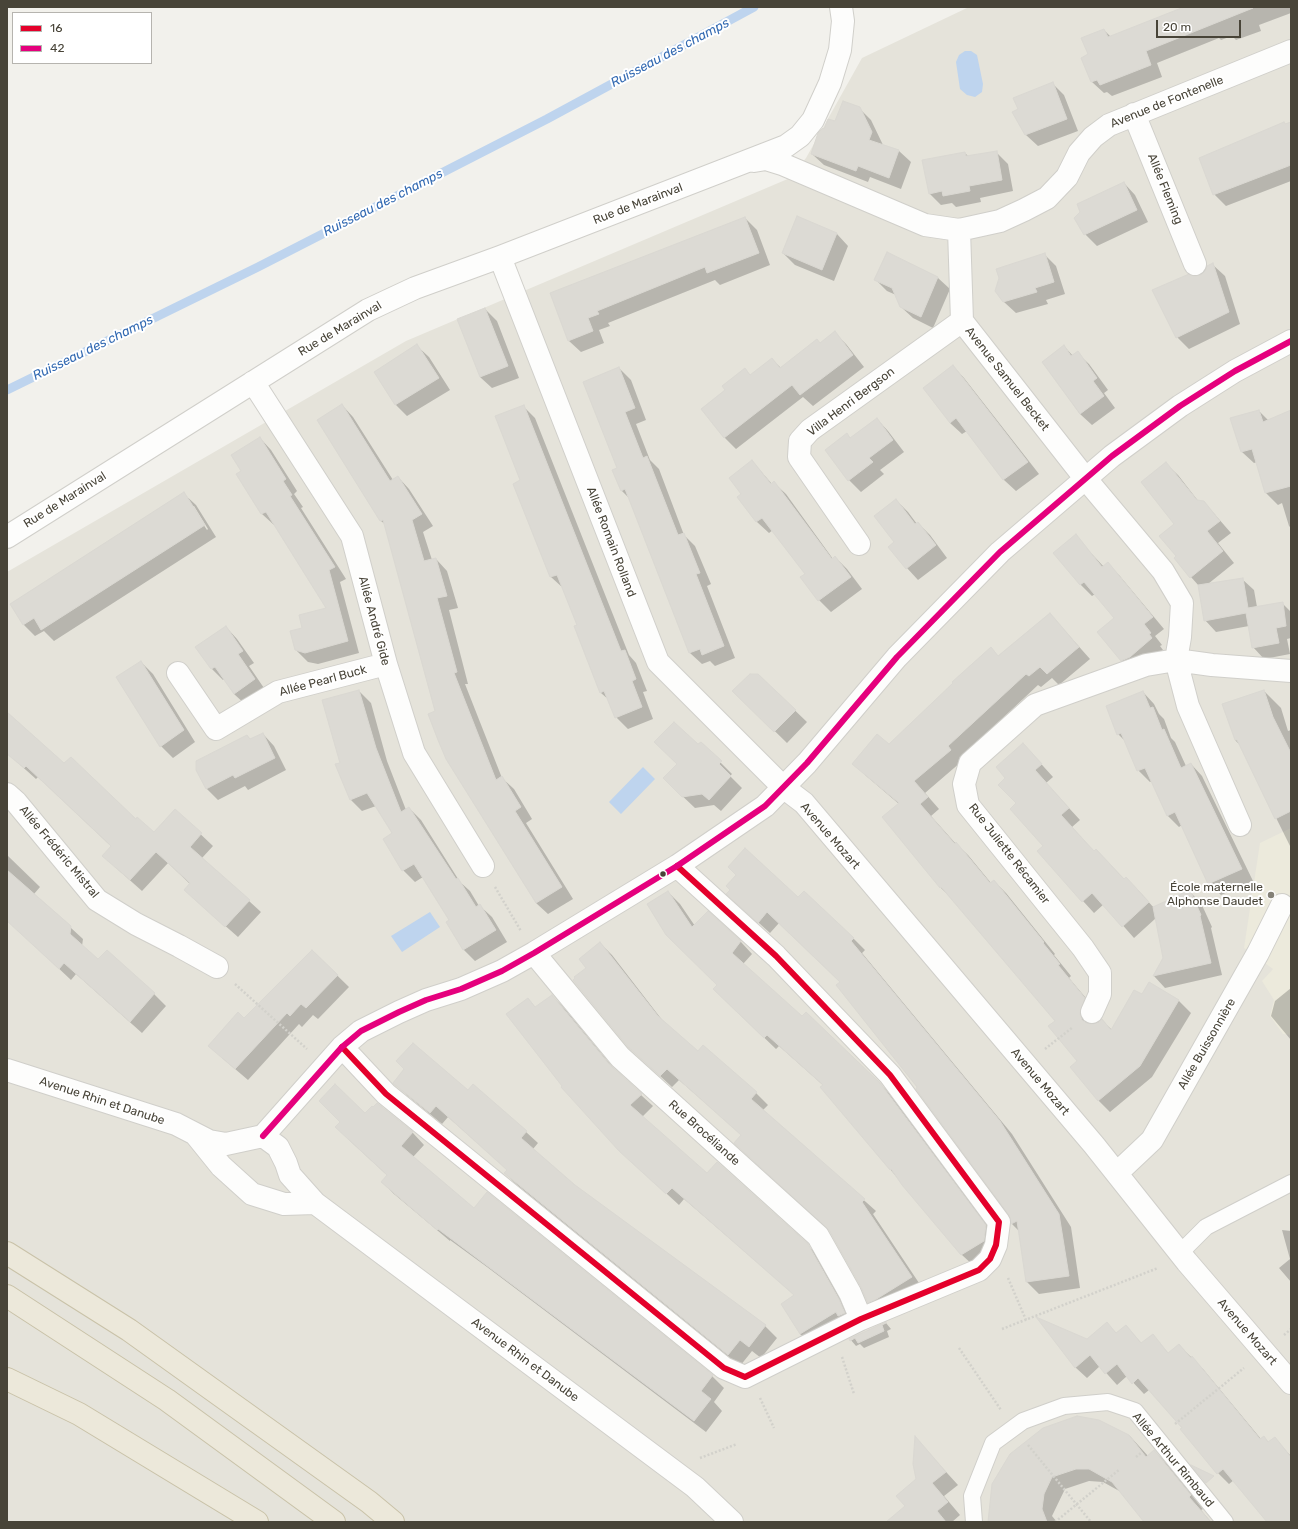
<!DOCTYPE html>
<html>
<head>
<meta charset="utf-8">
<style>
	body { margin:0 }
	#map { position:relative; width:1298px; height:1529px; overflow:hidden; background:#f2f1ec; font-family:Rubik,sans-serif }
	canvas { display:block }
	.frame { position:absolute; inset:0; border:8px solid #484438; pointer-events:none }
	.legend { position:absolute; left:12px; top:12px; width:140px; height:52px; box-sizing:border-box; background:#fff; border:1px solid #b6b4af; margin:0; padding:5px 7px; list-style:none; font-size:12px; color:#484438 }
	.legend li { display:flex; align-items:center; gap:8px; height:20px }
	.legend b { width:20px; border:1px solid #b6b4af }
	.scale { position:absolute; left:1156px; top:20px; width:85px; height:18px; box-sizing:border-box; border:2px solid #484438; border-top:0; padding-left:5px; font-size:12px; line-height:14px; white-space:nowrap; color:#484438; -webkit-text-stroke:3px #fff; paint-order:stroke }
</style>
</head>
<body>
<div id="map">
<canvas width="1298" height="1529"></canvas>
<div class="frame"></div>
<ul class="legend">
<li><b style="height:5px;background:#e4002b"></b>16</li>
<li><b style="height:5px;background:#e5007d"></b>42</li>
</ul>
<div class="scale">20 m</div>
</div>
<script>
const ctx = document.querySelector('canvas').getContext('2d');
ctx.lineJoin = 'round';
function paint(path, color) { ctx.fillStyle = color; ctx.fill(path, 'evenodd'); }
const shape = rows => new Path2D(rows.map(r => 'M' + r).join(''));
function strokePath(path, color, width, dash) { ctx.strokeStyle = color; ctx.lineWidth = width; ctx.lineCap = dash ? 'butt' : 'round'; ctx.setLineDash(dash || []); ctx.stroke(path); }
function label(font, color, halo, rows, align = 'center') {
  ctx.font = font + ' Rubik,sans-serif'; ctx.lineWidth = 4; ctx.setLineDash([]); ctx.textBaseline = 'middle'; ctx.strokeStyle = halo; ctx.fillStyle = color; for (const [text, x, y, turn = 0] of rows) {
    ctx.save(); ctx.translate(x, y); ctx.rotate((+turn || 0) * Math.PI / 180); ctx.textAlign = isNaN(turn) ? turn : align; if (halo) ctx.strokeText(text, 0, 0); ctx.fillText(text, 0, 0); ctx.restore();
  }
}
const residential = shape([
	[969,7,1291,7,1291,1522,7,1522,7,572,406,341,790,178,806,158,862,58]
]);
const education = shape([
	[1291,828,1291,1035,1283,1034,1270,1016,1274,1000,1262,981,1273,969,1244,948,1260,843]
]);
const water = shape([
	[965,51,971,51,977,55,983,84,982,92,975,97,967,95,960,89,956,62,959,55],
	[643,767,655,779,621,814,609,802],
	[430,912,440,927,402,952,391,936]
]);
const shadow = shape([
	[1191,7,1291,7,1291,13,1259,25,1261,31,1236,40,1232,36,1221,40,1219,38,1157,63,1162,77,1112,96,1107,92,1104,93,1092,82,1089,55,1104,30,1111,37,1162,19],
	[1053,84,1064,95,1078,131,1038,146,1026,135,1013,112,1019,110],
	[859,108,871,120,883,145,899,151,911,162,901,189,870,177,868,182,824,165,812,154,825,130],
	[1291,123,1291,181,1226,206,1214,194,1285,125],
	[996,152,1008,164,1013,191,980,198,981,202,956,207,952,203,941,205,929,193,965,153,969,157],
	[1124,183,1135,195,1148,222,1097,246,1085,234],
	[745,218,757,230,770,265,720,285,715,280,608,323,610,326,599,330,604,343,581,352,569,341,552,294],
	[798,218,837,234,848,246,834,281,795,265,783,253],
	[887,253,938,278,950,289,933,328,913,318,900,306,896,295,887,291,875,279],
	[1044,254,1056,266,1065,294,1046,300,1048,304,1016,313,1004,302],
	[1213,265,1225,276,1240,324,1189,349,1177,337,1194,277,1200,276],
	[485,309,497,321,519,378,492,388,480,377],
	[835,333,846,344,864,367,813,406,803,397,736,449,725,438,702,409,726,390,745,370,751,376,772,359,781,368,820,344],
	[417,346,429,357,450,390,407,416,396,405],
	[1064,346,1073,356,1077,353,1089,364,1108,390,1104,393,1115,408,1092,425,1080,414,1043,362],
	[953,366,964,378,1039,474,1016,491,1004,480,967,431,962,434,950,423],
	[619,368,631,380,646,420,636,424,650,460,659,469,684,535,695,546,711,584,707,586,735,658,715,666,710,661,702,664,690,653,630,499,621,490,618,469],
	[342,405,353,417,393,480,398,477,409,489,433,526,423,532,432,560,436,559,447,571,458,608,449,610,468,684,465,684,502,778,514,789,532,819,526,823,573,899,548,914,536,903,437,712,386,525,381,521],
	[523,406,535,418,629,655,636,663,647,691,643,692,653,719,628,729,616,717,609,700,601,693,575,627,578,625,563,588,551,577,514,484,521,481],
	[1259,411,1271,423,1291,454,1291,528,1289,526,1282,503,1278,505,1266,493,1257,462,1254,463,1242,452],
	[877,419,888,431,904,452,880,470,884,474,861,492,849,480,847,435,851,439],
	[260,438,271,450,297,491,294,494,303,507,301,508,346,579,340,582,359,653,318,664,308,662,296,650,304,629,328,609,275,525,274,525,262,514,237,474,242,471],
	[752,461,772,484,774,483,786,494,833,559,835,557,847,569,862,589,831,612,819,600,806,574,773,530,769,533,757,522,739,497,743,494],
	[1166,464,1178,475,1199,502,1204,502,1231,533,1218,543,1234,563,1208,584,1242,579,1254,590,1257,607,1282,603,1291,612,1291,638,1287,639,1290,654,1264,659,1253,647,1249,626,1216,632,1205,620,1199,586,1191,577,1177,556,1176,524],
	[184,494,196,505,216,537,54,641,44,631,35,636,24,625,11,604],
	[191,506,194,506,208,529,207,530],
	[896,500,908,512,917,524,918,523,930,535,947,558,918,580,907,568,895,542],
	[1075,536,1104,567,1107,564,1119,575,1164,629,1155,636,1162,645,1160,646,1163,650,1142,669,1134,672,1122,660,1116,618,1095,594,1092,596,1080,584],
	[1050,614,1090,659,1059,685,1052,678,1041,687,1038,685,959,759,961,762,925,793,939,809,931,816,956,844,968,855,991,883,994,881,1006,893,1055,954,1054,955,1071,976,1069,978,1096,1010,1091,1025,1093,1025,1102,1020,1112,1030,1143,995,1149,984,1179,1001,1191,1013,1152,1077,1110,1112,1098,1100,1056,1021,952,899,941,888,884,817,899,804,865,775,889,746],
	[226,627,237,639,254,663,249,666,266,691,246,705,234,694,225,679,223,680,212,669],
	[141,662,153,674,195,742,173,758,161,746],
	[758,675,807,722,787,743,746,703],
	[359,691,371,703,387,761,406,810,409,808,421,820,460,882,470,891,479,906,480,906,492,917,507,942,475,961,463,949,450,921,423,877,415,882,403,870,385,839,393,834,376,806,362,811,351,800,341,763],
	[1264,691,1281,708,1288,731,1291,730,1291,848,1240,745,1235,740],
	[1143,692,1154,704,1159,714,1164,719,1171,738,1175,742,1186,766,1191,764,1202,776,1253,881,1221,895,1209,883,1182,825,1179,827,1167,815,1152,781,1150,782,1138,770,1126,742,1118,734],
	[7,713,64,765,154,833,175,810,213,846,202,858,261,912,238,937,197,901,190,884,168,863,142,891,115,867,112,847,38,777,36,779,7,753],
	[263,734,274,746,286,770,248,790,245,786,218,800,206,788,247,736,251,740],
	[701,743,732,774,730,776,742,788,721,811,714,805,695,808,676,790,698,746],
	[1034,756,1053,777,1046,783,1080,820,1072,827,1094,852,1096,850,1124,879,1138,890,1154,908,1190,892,1201,903,1212,927,1211,928,1222,975,1165,988,1154,976,1164,958,1156,918,1134,938,1104,904,1094,913,1083,901,1044,846,1017,804],
	[7,855,40,887,34,894,83,939,82,946,98,961,154,994,166,1006,142,1033,76,974,71,980,36,947,7,905],
	[668,892,680,904,695,926,708,913,741,942,752,954,743,964,802,1018,880,1084,892,1096,997,1238,974,1266,962,1255,822,1088,824,1086,779,1046,776,1049,726,1001],
	[798,898,853,938,865,950,862,953,1012,1134,1071,1227,1080,1288,1039,1294,1027,1282,1019,1231,1012,1224,1010,1214,841,982,779,923,770,933,739,905],
	[600,943,612,955,666,1025,698,1053,756,1093,768,1105,763,1110,876,1211,873,1214,923,1289,880,1314,869,1302,862,1286,829,1229,742,1135,679,1080,672,1087,630,1048,587,968],
	[312,951,349,987,318,1019,313,1015,302,1027,299,1024,248,1080,221,1057,244,1019],
	[1291,988,1291,1040,1271,1016,1275,1001],
	[552,996,564,1008,618,1074,653,1106,642,1117,707,1174,807,1245,820,1257,850,1311,812,1345,800,1334,795,1295,684,1199,679,1205,632,1162,563,1086,528,999,536,1008],
	[394,1083,468,1091,473,1086,526,1132,538,1143,533,1149,575,1186,765,1326,777,1338,761,1358,752,1351,740,1366,517,1185,505,1173,508,1170,448,1117,442,1124,408,1096],
	[377,1104,413,1133,424,1145,413,1157,474,1209,487,1194,712,1376,724,1388,714,1402,722,1411,706,1432,487,1267,450,1240,450,1241,394,1194,382,1182,388,1176,348,1139,365,1115],
	[1282,1230,1291,1231,1291,1282,1279,1268,1290,1259],
	[886,1323,891,1329,887,1331,889,1337,864,1348,860,1344,856,1346,850,1339],
	[1107,1324,1117,1334,1126,1326,1142,1344,1152,1335,1169,1354,1179,1345,1203,1369,1261,1439,1264,1437,1269,1443,1275,1439,1291,1456,1291,1499,1234,1480,1229,1484,1218,1473,1183,1428,1149,1390,1144,1394,1127,1376,1117,1385,1100,1366,1087,1378,1075,1367,1087,1340],
	[1129,1435,1148,1456,1154,1451,1167,1464,1203,1509,1201,1510,1211,1522,1145,1522,1121,1492,1103,1482,1089,1481,1065,1489,1052,1516,1057,1522,989,1522,993,1485],
	[916,1439,958,1485,944,1496,960,1515,952,1522,904,1522,906,1506,917,1480]
]);
const stream = shape([
	[7,390,258,267,547,119,754,7]
]);
const building = shape([
	[1184,7,1253,8,1146,51,1151,65,1100,85,1097,80,1091,82,1081,58,1088,54,1081,38,1104,29,1108,37,1184,7],
	[1053,82,1067,119,1025,135,1012,112,1018,109,1013,98,1053,82],
	[843,101,860,107,872,132,869,140,899,150,889,178,858,166,856,171,811,154,818,133,823,128,824,129,828,119,835,121,843,101],
	[1284,122,1285,124,1291,122,1291,165,1213,195,1199,158,1284,122],
	[997,151,1002,180,969,186,970,191,943,196,942,191,929,194,922,160,965,152,966,156,997,151],
	[1124,182,1137,210,1084,235,1074,218,1080,212,1077,204,1124,182],
	[797,216,837,233,822,270,782,253,797,216],
	[745,217,759,253,707,273,705,267,597,311,599,314,588,318,593,331,568,341,550,293,745,217],
	[887,252,938,277,921,317,900,307,892,288,874,280,887,252],
	[1045,253,1054,282,1035,288,1037,292,1003,302,995,291,999,278,996,269,1045,253],
	[1213,263,1229,312,1176,338,1152,290,1189,274,1194,276,1200,275,1205,271,1207,266,1213,263],
	[485,308,508,366,480,377,457,319,485,308],
	[835,331,853,355,800,395,792,385,724,438,701,409,725,390,722,386,745,368,750,375,772,358,780,368,817,339,820,343,835,331],
	[417,344,439,378,395,405,374,372,417,344],
	[1064,345,1071,356,1078,351,1097,378,1093,381,1104,396,1080,414,1042,362,1064,345],
	[953,365,1028,462,1003,480,956,418,950,423,923,388,953,365],
	[619,367,635,408,625,412,643,458,647,456,678,535,684,533,700,573,696,574,724,646,702,655,700,649,689,653,625,489,621,491,612,470,617,468,583,382,619,367],
	[342,404,390,481,398,476,422,514,412,520,424,561,436,558,447,596,437,598,457,672,454,673,496,780,502,776,521,807,515,811,562,887,536,903,446,759,438,740,428,714,435,711,383,520,380,521,317,420,342,404],
	[524,405,621,651,625,650,636,679,632,681,642,707,615,718,604,691,600,693,574,626,577,625,557,575,550,577,513,484,520,480,495,416,524,405],
	[1259,410,1263,422,1291,410,1291,486,1265,493,1252,449,1241,452,1230,418,1259,410],
	[877,418,893,440,869,458,873,462,848,481,825,450,847,433,850,438,877,418],
	[260,437,286,479,283,481,292,495,290,496,335,567,329,570,348,641,305,653,295,650,290,631,302,628,299,615,326,608,266,512,261,514,236,474,241,471,231,455,260,437],
	[752,460,771,484,774,481,832,559,835,556,851,577,818,601,800,577,805,574,762,518,756,522,737,497,741,494,729,478,752,460],
	[1166,462,1197,500,1204,501,1220,521,1207,531,1223,551,1190,578,1174,558,1176,556,1159,536,1174,524,1141,482,1166,462],
	[184,492,205,525,41,630,34,618,23,625,10,604,184,492],
	[896,499,915,524,918,522,936,545,906,569,888,547,894,542,874,516,896,499],
	[1076,534,1102,567,1108,562,1153,617,1144,624,1151,633,1149,634,1152,638,1130,657,1121,661,1097,632,1114,618,1084,582,1080,585,1053,553,1076,534],
	[1243,578,1248,608,1283,602,1286,626,1276,628,1279,643,1252,648,1246,613,1204,621,1198,585,1243,578],
	[1050,613,1079,647,1047,674,1040,667,1029,676,1026,674,948,746,951,750,914,781,928,797,920,804,955,844,956,842,990,883,994,880,1044,942,1043,943,1060,964,1058,965,1085,998,1080,1013,1082,1020,1087,1023,1093,1024,1099,1022,1102,1019,1111,1030,1134,990,1142,994,1149,982,1179,1000,1140,1066,1098,1101,1070,1067,1077,1061,1048,1026,1055,1021,941,887,940,888,882,817,899,803,852,764,877,734,889,744,953,683,952,682,991,647,998,656,1050,613],
	[226,626,243,651,238,654,255,679,234,694,215,667,211,669,195,647,226,626],
	[141,661,184,730,160,747,116,677,141,661],
	[750,674,758,674,796,710,774,732,732,691,750,674],
	[359,690,376,748,401,812,409,807,456,879,458,878,476,907,480,904,496,930,463,950,446,922,449,920,414,864,402,871,383,839,392,833,367,793,350,800,335,764,340,763,322,700,359,690],
	[1264,690,1273,717,1291,753,1291,811,1275,819,1237,740,1235,740,1222,704,1264,690],
	[1143,691,1150,708,1153,707,1162,730,1164,729,1181,768,1191,763,1242,869,1208,884,1175,812,1167,816,1145,768,1137,771,1121,733,1117,735,1106,706,1143,691],
	[7,712,64,763,71,757,136,819,137,817,154,832,175,809,202,833,190,847,250,900,225,927,184,890,190,883,156,852,130,880,102,856,111,846,26,766,24,768,7,754,7,712],
	[674,722,698,744,701,742,722,761,719,764,731,776,709,800,702,794,682,797,663,778,677,764,654,742,674,722],
	[263,733,275,758,235,778,233,775,206,789,196,770,196,761,247,735,250,739,263,733],
	[1023,743,1042,764,1035,770,1069,808,1061,815,1094,851,1096,849,1124,879,1126,877,1149,902,1122,927,1092,893,1082,902,1037,851,1043,846,1010,809,1016,803,998,785,1005,778,996,767,1023,743],
	[745,848,798,897,804,891,854,938,851,941,1000,1121,1059,1214,1069,1276,1026,1282,1017,1221,1011,1224,1009,1215,916,1089,917,1087,836,985,840,982,767,912,758,923,726,894,730,890,726,886,736,875,728,867,745,848],
	[7,870,71,926,70,934,98,959,107,950,155,993,130,1022,64,963,59,969,7,921,7,870],
	[1190,890,1201,915,1200,916,1211,963,1153,976,1163,958,1153,907,1190,890],
	[668,891,692,927,708,911,741,941,732,953,802,1016,806,1012,880,1083,986,1225,984,1241,961,1255,902,1185,891,1169,890,1170,820,1087,823,1085,767,1035,764,1038,713,989,717,985,666,935,647,904,668,891],
	[600,942,658,1016,698,1051,703,1045,757,1092,751,1099,865,1199,862,1202,912,1277,875,1300,868,1303,861,1287,829,1230,734,1143,741,1135,667,1069,660,1076,629,1048,573,980,575,978,574,977,586,968,579,959,600,942],
	[312,950,338,975,306,1008,301,1004,290,1016,287,1013,235,1069,208,1046,238,1012,244,1018,312,950],
	[552,995,610,1065,642,1094,630,1105,707,1173,717,1162,808,1244,839,1299,845,1313,838,1316,836,1312,800,1334,781,1304,794,1295,672,1188,666,1194,619,1151,561,1087,562,1086,506,1014,528,998,535,1007,552,995],
	[413,1043,468,1090,473,1084,527,1131,521,1138,575,1185,766,1325,749,1347,740,1340,728,1355,504,1173,507,1170,436,1106,430,1113,395,1085,393,1083,404,1069,396,1061,413,1043],
	[335,1084,365,1113,372,1106,373,1107,377,1103,413,1132,401,1146,474,1208,487,1192,713,1375,701,1391,711,1399,694,1421,438,1229,437,1230,381,1182,387,1175,335,1127,340,1122,319,1101,335,1084],
	[1036,1317,1087,1339,1107,1322,1116,1333,1126,1325,1141,1343,1153,1334,1168,1353,1179,1344,1191,1358,1192,1356,1260,1439,1264,1436,1268,1442,1275,1437,1291,1457,1291,1522,1267,1522,1223,1469,1217,1474,1180,1429,1182,1428,1138,1378,1132,1384,1117,1364,1105,1374,1090,1355,1075,1368,1036,1317],
	[886,1322,886,1323,882,1325,884,1331,858,1343,855,1338,850,1341,849,1339,886,1322],
	[1077,1416,1099,1420,1129,1435,1146,1457,1154,1450,1191,1495,1189,1497,1211,1522,1144,1522,1112,1482,1089,1469,1076,1469,1052,1477,1044,1494,1042,1509,1047,1522,988,1522,992,1484,1010,1454,1043,1428,1077,1416],
	[915,1436,946,1472,932,1483,948,1502,937,1511,946,1522,886,1522,905,1506,896,1496,916,1479,913,1464,915,1436],
	[1191,1465,1214,1476,1206,1483,1191,1465]
]);
const path = shape([
	[495,887,521,931],
	[235,984,307,1049],
	[1045,1049,1073,1027],
	[1008,1278,1026,1320],
	[1002,1329,1158,1268],
	[1284,1335,1291,1329],
	[959,1348,1001,1410],
	[842,1357,854,1394],
	[760,1398,774,1428],
	[1175,1424,1244,1368],
	[1028,1445,1091,1522],
	[1136,1457,1141,1453],
	[700,1458,737,1444],
	[1055,1522,1120,1469]
]);
const lane = shape([
	[1180,1253,1206,1227,1291,1183],
	[974,1522,972,1496,993,1443,1023,1421,1064,1406,1108,1402,1135,1411,1225,1522]
]);
const street = shape([
	[1134,114,1195,264],
	[754,161,766,159,782,164,925,225,959,230,1000,221,1024,210,1047,198,1067,177,1079,153,1093,137,1109,125,1291,51],
	[959,230,962,321,1085,478,1163,571,1182,603,1180,637,1176,660,1188,706,1240,825],
	[500,257,658,662,783,787,804,803,1094,1145,1187,1262,1291,1383],
	[253,382,352,536,386,664,414,753,483,866],
	[7,537,368,310,415,288,500,257,786,146,800,136,813,120,830,83,840,50,843,21,841,7],
	[859,544,799,457,800,441,810,430,962,321],
	[178,673,216,729,278,692,386,664],
	[7,794,16,802,97,900,136,924,179,946,217,967],
	[534,953,620,1057,818,1236,850,1293,861,1319],
	[1092,1012,1100,994,1100,973,1083,948,968,805,964,784,970,763,1035,705,1146,665,1176,660,1212,665,1291,671],
	[342,1047,386,1094,724,1368,745,1377,861,1319,979,1270,990,1259,996,1245,999,1222,890,1075,776,956,677,866],
	[7,1070,176,1124,209,1141,226,1144,263,1136,278,1147,286,1163,290,1175,315,1203,695,1487,732,1522],
	[196,1135,221,1166,252,1194,284,1204,315,1203],
	[263,1136,342,1047,361,1031,399,1012,426,1000,461,989,502,971,534,953,677,866,765,806,807,763,897,657,1000,552,1112,456,1180,406,1235,371,1291,341],
	[1117,1173,1152,1140,1258,953,1282,905]
]);
const highway = shape([
	[7,1253,129,1330,369,1502,393,1522],
	[7,1296,167,1400,334,1522],
	[7,1379,79,1414,257,1522]
]);
const bus1 = shape([
	[342,1047,386,1094,724,1368,745,1377,861,1319,979,1270,990,1259,996,1245,999,1222,890,1075,776,956,677,866]
]);
const bus2 = shape([
	[263,1136,342,1047,361,1031,399,1012,426,1000,461,989,502,971,534,953,677,866,765,806,807,763,897,657,1000,552,1112,456,1180,406,1235,371,1291,341]
]);
const markers = [
	[663,874,3.5,"#484438"],
	[1271,895,4,"#848177"]
];
const streetNames = [
	["Avenue de Fontenelle",1167,102,-22],
	["Allée Fleming",1165,189,68],
	["Rue de Marainval",638,204,-21],
	["Rue de Marainval",340,329,-31],
	["Avenue Samuel Becket",1007,379,52],
	["Villa Henri Bergson",851,402,-37],
	["Rue de Marainval",65,500,-32],
	["Allée Romain Rolland",611,542,69],
	["Allée André Gide",374,621,75],
	["Allée Pearl Buck",323,681,-15],
	["Avenue Mozart",830,836,49],
	["Allée Frédéric Mistral",59,852,50],
	["Rue Juliette Récamier",1009,854,52],
	["Allée Buissonnière",1207,1044,-60],
	["Avenue Mozart",1040,1082,50],
	["Avenue Rhin et Danube",102,1101,18],
	["Rue Brocéliande",704,1133,42],
	["Avenue Mozart",1247,1332,49],
	["Avenue Rhin et Danube",525,1360,37],
	["Allée Arthur Rimbaud",1173,1460,50]
];
const poiNames = [
	["École maternelle",1263,888],
	["Alphonse Daudet",1263,902]
];
const waterNames = [
	["Ruisseau des champs",670,53,-28],
	["Ruisseau des champs",383,203,-27],
	["Ruisseau des champs",93,348,-26]
];
paint(residential, '#e5e3da');
paint(education, '#eceadc');
paint(water, '#bed4ee');
paint(shadow, '#0003');
strokePath(stream, '#bed4ee', 9);
paint(building, '#dcdad4');
strokePath(building, '#dad8d2', 1);
strokePath(lane, '#d0cfca', 18);
strokePath(street, '#d0cfca', 24);
strokePath(highway, '#c9c2a8', 24);
strokePath(path, '#d2d1cb', 2.5, [2, 2]);
strokePath(lane, '#fdfdfc', 16);
strokePath(street, '#fdfdfc', 22);
strokePath(highway, '#ece8da', 22);
strokePath(bus1, '#e4002b', 6);
strokePath(bus2, '#e5007d', 6);
for (const [x, y, r, color] of markers) { const dot = new Path2D(); dot.arc(x, y, r, 0, 2 * Math.PI); ctx.fillStyle = color; ctx.fill(dot); strokePath(dot, '#fff', 1.5); }
label('12px', '#484438', '#fff', streetNames);
label('12px', '#484438', '#fff', poiNames, 'right');
label('italic 13px', '#336ab2', '#fff', waterNames);
</script>
</body>
</html>
